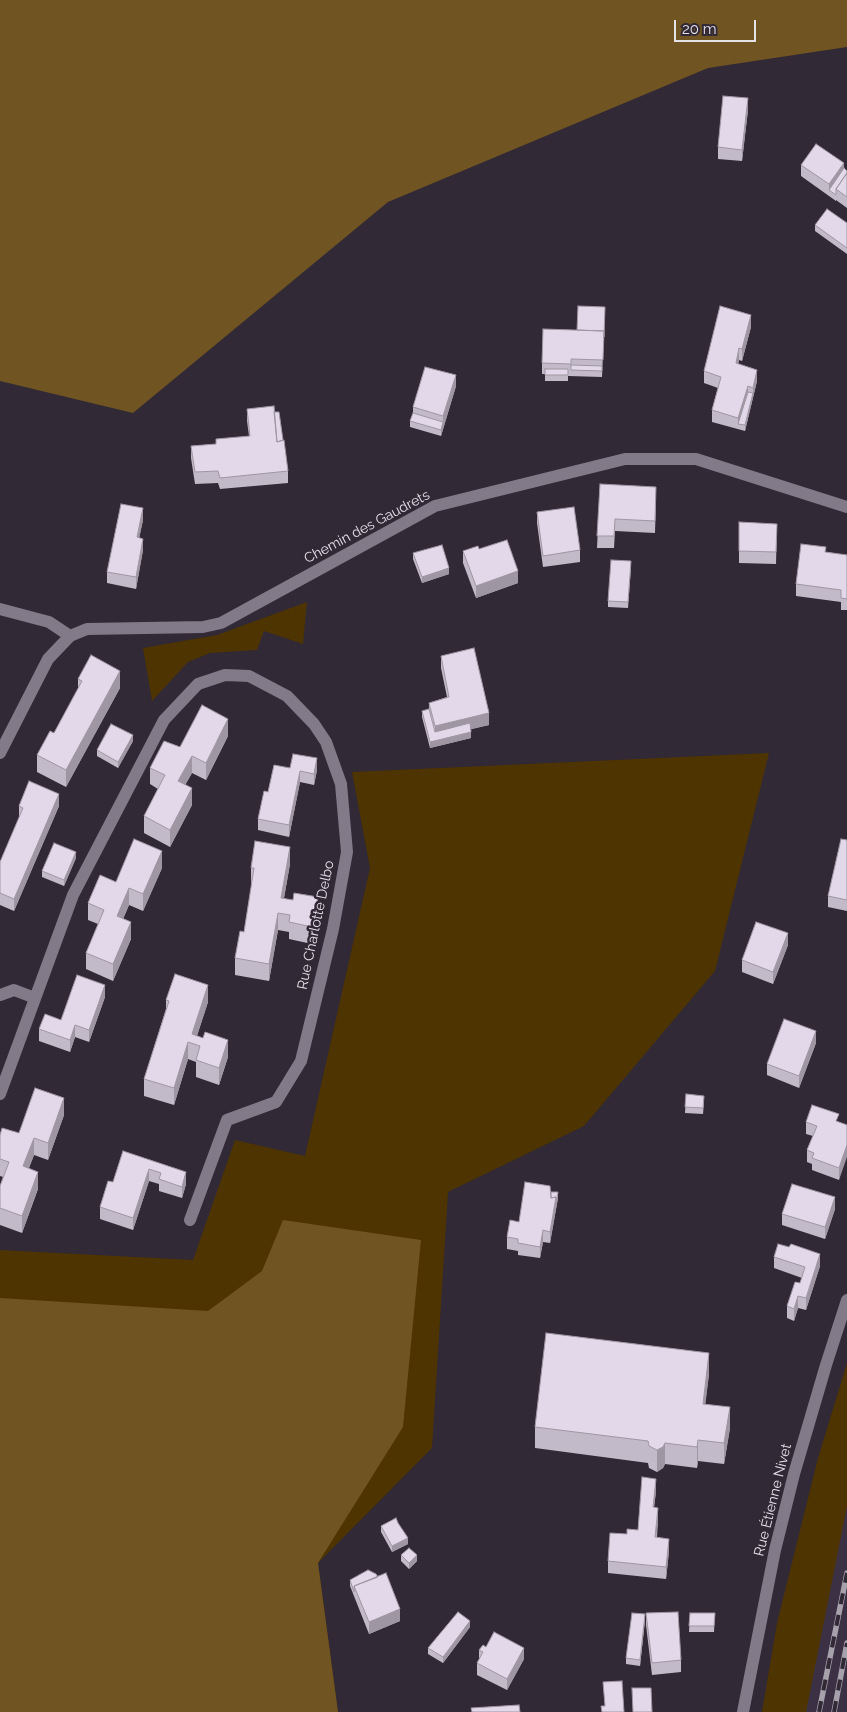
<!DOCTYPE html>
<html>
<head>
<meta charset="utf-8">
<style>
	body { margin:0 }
	#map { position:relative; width:847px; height:1712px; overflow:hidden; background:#312936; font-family:Raleway,sans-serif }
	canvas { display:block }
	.scale { position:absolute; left:674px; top:20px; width:82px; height:22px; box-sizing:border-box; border:2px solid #e5e1e9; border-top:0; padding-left:6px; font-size:15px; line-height:18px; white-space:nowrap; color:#e5e1e9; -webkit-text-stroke:4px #312936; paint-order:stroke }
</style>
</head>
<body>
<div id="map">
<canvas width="847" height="1712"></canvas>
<div class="scale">20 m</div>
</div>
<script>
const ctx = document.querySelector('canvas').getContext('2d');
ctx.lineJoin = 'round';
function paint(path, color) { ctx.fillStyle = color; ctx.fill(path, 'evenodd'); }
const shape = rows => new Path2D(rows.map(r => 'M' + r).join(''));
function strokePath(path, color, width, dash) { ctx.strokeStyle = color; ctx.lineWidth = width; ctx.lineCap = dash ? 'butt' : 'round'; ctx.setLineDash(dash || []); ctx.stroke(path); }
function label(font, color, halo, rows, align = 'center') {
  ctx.font = font + ' Raleway,sans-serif'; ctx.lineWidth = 5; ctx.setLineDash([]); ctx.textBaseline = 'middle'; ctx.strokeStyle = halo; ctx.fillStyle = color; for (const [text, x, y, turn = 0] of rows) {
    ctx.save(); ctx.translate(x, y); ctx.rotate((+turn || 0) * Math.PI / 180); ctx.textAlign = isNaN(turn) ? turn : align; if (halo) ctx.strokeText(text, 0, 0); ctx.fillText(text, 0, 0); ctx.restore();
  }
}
const built = shape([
	[847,1455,847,1712,790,1712]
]);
const green = shape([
	[307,602,303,644,264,631,257,650,210,653,188,662,152,701,143,648,217,635],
	[769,753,715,971,584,1126,448,1192,432,1448,318,1563,338,1712,0,1712,0,1250,193,1260,235,1140,305,1156,370,868,352,772],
	[847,1363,847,1506,806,1712,762,1712,777,1623,818,1458]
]);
const forest = shape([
	[0,0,847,0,847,47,708,68,388,202,133,413,0,381],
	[283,1220,421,1240,403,1427,318,1563,338,1712,0,1712,0,1298,208,1311,262,1271]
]);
const service = shape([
	[0,609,49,622,70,636]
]);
const minor = shape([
	[0,753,48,659,70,636,87,629,203,627,221,623,435,506,625,459,696,459,847,507],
	[0,995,14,990,35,998],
	[0,1094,73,895,164,720,198,684,225,675,249,676,287,696,314,724,326,742,341,784,347,852,333,929,301,1061,276,1102,227,1120,190,1220],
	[743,1712,775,1550,794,1474,826,1365,847,1300]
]);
const rail = shape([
	[819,1712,847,1573],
	[834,1712,847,1643]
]);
const wall = shape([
	[748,110,742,161,718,159,718,147],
	[801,165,844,169,847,171,847,208,836,200,836,201,801,176],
	[847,223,847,254,815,231,815,225],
	[605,307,602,377,568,376,568,381,545,381,545,374,542,374,542,363,577,330],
	[751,327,742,361,739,360,738,364,757,381,745,431,712,422,712,410,718,388,704,383,704,371],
	[456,386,441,436,410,427,410,421,413,413,413,407],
	[247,409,274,412,288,471,288,483,220,489,218,483,195,484,191,458,191,446,216,444,249,436,247,421],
	[600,484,656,499,655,533,615,531,614,548,597,548],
	[537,512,580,550,580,562,543,567,537,523],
	[143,520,139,538,143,550,136,589,107,583,107,572],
	[777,524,776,564,739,563,739,551],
	[479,549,518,583,476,598,463,563,463,551],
	[826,552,847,555,847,610,841,610,841,602,796,596,796,584],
	[413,553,449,574,422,583,413,559],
	[631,567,628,608,608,607,608,601],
	[441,656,489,725,471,729,471,738,430,748,422,717,422,711,429,709,429,703,447,697,441,668],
	[78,679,120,688,66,787,37,772,37,755,54,733,78,689],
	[228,736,206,780,192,773,185,785,192,805,170,847,144,833,144,816,158,789,150,784,150,768],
	[133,741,118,768,97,756,97,750],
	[290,768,317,770,314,785,300,782,289,837,258,830,258,819,268,792],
	[19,806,59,806,14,911,0,905,0,862,19,818],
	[847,840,847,911,828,907,828,896],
	[76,858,64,886,42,877,42,871],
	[290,864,284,898,318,914,312,944,289,939,289,932,278,930,269,981,235,975,235,958,244,932,252,885,251,885,251,868],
	[162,868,143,911,129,905,123,919,131,939,113,981,86,969,86,953,98,924,88,920,88,903,116,882],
	[788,945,773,984,742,972,742,960],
	[105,997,89,1042,75,1037,70,1052,39,1041,39,1029,61,1020],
	[166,1000,208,1002,197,1036,228,1057,219,1085,196,1077,196,1062,188,1059,174,1105,144,1096,144,1079,166,1009],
	[816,1043,799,1088,767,1075,767,1064],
	[686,1094,704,1102,703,1114,685,1113],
	[64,1115,48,1160,34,1155,29,1168,38,1189,22,1233,0,1225,0,1186,3,1177,0,1176,0,1135,19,1133],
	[806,1122,839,1122,847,1125,839,1180,812,1170,812,1164,807,1162,807,1150,813,1136,806,1134],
	[123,1151,186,1184,182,1198,159,1191,159,1184,149,1181,133,1230,100,1219,100,1207,113,1182],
	[551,1192,558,1198,550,1243,543,1242,540,1258,518,1255,518,1251,507,1249,507,1237,519,1222],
	[835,1209,825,1239,782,1225,782,1214],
	[774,1257,820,1266,806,1310,798,1308,794,1321,787,1318,787,1306,800,1283,802,1278,774,1268],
	[709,1374,705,1404,730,1428,724,1464,698,1461,697,1468,665,1464,663,1468,657,1472,649,1468,648,1463,535,1448,535,1427],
	[656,1491,654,1507,658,1520,657,1537,669,1551,666,1579,608,1573,608,1561,627,1534,638,1530],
	[398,1523,408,1544,392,1552,381,1532,381,1526],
	[401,1555,417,1561,409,1569,401,1561],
	[378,1577,400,1621,369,1634,350,1586,350,1580],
	[646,1613,681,1660,681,1672,652,1675,646,1625],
	[690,1613,715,1613,714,1632,689,1632],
	[645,1620,640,1666,626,1664,626,1658],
	[470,1627,443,1663,428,1654,428,1648],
	[479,1650,524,1659,507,1690,477,1675,477,1663,479,1660]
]);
const shadedWall = shape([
	[748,98,748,110,742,161,742,150],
	[844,163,844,174,829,190,829,184],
	[751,315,751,327,742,361,742,349],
	[739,348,739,360,736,375,736,363],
	[757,370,757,381,745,431,745,425,753,393,753,388],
	[456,375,456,386,441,436,441,430,443,422,443,416],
	[748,386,748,398,738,424,738,418],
	[143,508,143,520,137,549,137,537],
	[143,539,143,550,136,589,136,577],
	[449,568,449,574,422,583,422,577],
	[518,571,518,583,476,598,476,586],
	[120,671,120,688,66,787,66,770],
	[489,713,489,725,435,738,435,726],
	[228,719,228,736,206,780,206,763],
	[471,732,471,738,430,748,430,742],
	[133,735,133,741,118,768,118,762],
	[192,756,192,773,178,798,178,781],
	[317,758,317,770,314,785,314,774],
	[300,771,300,782,289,837,289,825],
	[192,788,192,805,170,847,170,830],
	[59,794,59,806,14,911,14,899],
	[290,847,290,864,281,915,281,898],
	[162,851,162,868,143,911,143,894],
	[76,852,76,858,64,886,64,880],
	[129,888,129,905,117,933,117,916],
	[318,897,318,914,312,944,312,927],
	[278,913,278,930,269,981,269,964],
	[131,922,131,939,113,981,113,964],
	[788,933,788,945,773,984,773,972],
	[105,985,105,997,89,1042,89,1030],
	[208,985,208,1002,194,1044,192,1034],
	[75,1025,75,1037,70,1052,70,1040],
	[816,1031,816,1043,799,1088,799,1076],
	[228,1040,228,1057,219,1085,219,1068],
	[188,1042,188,1059,174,1105,174,1088],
	[64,1098,64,1115,48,1160,48,1143],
	[34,1138,34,1155,23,1183,23,1166],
	[847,1145,847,1157,839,1180,839,1168],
	[149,1169,149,1181,133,1230,133,1218],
	[38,1172,38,1189,22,1233,22,1216],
	[186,1172,186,1184,182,1198,182,1187],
	[558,1192,558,1198,550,1243,550,1232,556,1197],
	[835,1197,835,1209,825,1239,825,1227],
	[543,1230,543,1242,540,1258,540,1247],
	[820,1254,820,1266,806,1310,806,1298],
	[798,1296,798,1308,794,1321,794,1309],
	[709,1353,709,1374,703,1425,703,1404],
	[730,1407,730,1428,724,1464,724,1443],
	[698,1440,698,1461,697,1468,697,1447],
	[665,1443,665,1464,663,1468,657,1472,657,1450],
	[656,1479,656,1491,653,1518,653,1507],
	[658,1508,658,1520,655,1549,655,1537],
	[408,1538,408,1544,392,1552,392,1546],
	[669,1539,669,1551,666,1579,666,1567],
	[417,1555,417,1561,409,1569,409,1563],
	[400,1609,400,1621,369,1634,369,1622],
	[645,1614,645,1620,640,1666,640,1660],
	[470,1621,470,1627,443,1663,443,1657],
	[524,1648,524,1659,507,1690,507,1679]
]);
const building = shape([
	[723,96,748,98,742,150,718,147,723,96],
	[816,144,844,163,829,184,801,165,816,144],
	[844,168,847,171,847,173,836,189,836,195,829,190,844,168],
	[847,173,847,197,836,189,847,173],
	[827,209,847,223,847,248,815,225,827,209],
	[578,306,605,307,604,337,604,331,577,330,578,306],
	[720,306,751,315,742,349,739,348,736,363,757,370,753,388,748,386,738,418,712,410,721,377,704,371,720,306],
	[543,329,604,331,603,360,571,359,571,364,542,363,543,329],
	[571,365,602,366,602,371,571,370,571,365],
	[425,367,456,375,443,416,413,407,425,367],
	[545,369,568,369,568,375,545,375,545,369],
	[748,392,753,393,745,425,738,424,748,392],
	[274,406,277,442,284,440,288,471,220,478,218,471,195,472,191,446,216,444,216,439,250,436,247,409,274,406],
	[274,412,279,412,283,440,277,442,274,412],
	[413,413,443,422,441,430,410,421,413,413],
	[600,484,656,487,655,521,615,519,614,536,597,536,600,484],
	[121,504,143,508,137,537,143,539,136,577,107,572,121,504],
	[574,507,580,550,543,556,537,512,574,507],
	[739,522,777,524,776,552,739,551,739,522],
	[507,540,518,571,476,586,463,551,478,546,479,549,507,540],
	[801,544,826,547,825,552,847,555,847,599,841,598,841,590,796,584,801,544],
	[442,545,449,568,422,577,413,553,442,545],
	[611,560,631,561,628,602,608,601,611,560],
	[474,648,489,713,435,726,429,703,449,697,441,656,474,648],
	[91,655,120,671,66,770,37,755,50,731,54,733,82,681,78,679,91,655],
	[202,705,228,719,206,763,192,756,178,781,192,788,170,830,144,816,165,775,150,768,164,741,180,747,202,705],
	[429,709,435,732,470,723,471,732,430,742,422,711,429,709],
	[111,724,133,735,118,762,97,750,111,724],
	[293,754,317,758,314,774,300,771,289,825,258,819,264,791,268,792,274,765,290,768,293,754],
	[29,781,59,794,14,899,0,893,0,862,23,808,19,806,29,781],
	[134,839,162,851,143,894,129,888,117,916,131,922,113,964,86,953,104,910,88,903,100,875,116,882,134,839],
	[841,839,847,840,847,900,828,896,841,839],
	[255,841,290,847,281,898,293,900,294,893,318,897,312,927,289,922,290,915,278,913,269,964,235,958,240,931,244,932,254,868,251,868,255,841],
	[54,843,76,852,64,880,42,871,54,843],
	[756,922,788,933,773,972,742,960,756,922],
	[175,974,208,985,192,1034,203,1038,205,1032,228,1040,219,1068,196,1060,200,1046,188,1042,174,1088,144,1079,169,1001,166,1000,175,974],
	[77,975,105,985,89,1030,75,1025,70,1040,39,1029,45,1014,61,1020,77,975],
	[784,1019,816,1031,799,1076,767,1064,784,1019],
	[35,1088,64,1098,48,1143,34,1138,23,1166,38,1172,22,1216,0,1208,0,1186,9,1162,0,1159,0,1135,2,1128,19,1133,35,1088],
	[686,1094,704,1096,703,1108,685,1107,686,1094],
	[812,1105,839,1114,836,1121,847,1125,847,1145,839,1168,812,1158,814,1153,807,1150,817,1126,806,1122,812,1105],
	[123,1151,186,1172,182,1187,159,1179,161,1173,149,1169,133,1218,100,1207,108,1181,113,1182,123,1151],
	[525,1182,550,1186,551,1198,556,1197,550,1232,543,1230,540,1247,518,1243,518,1239,507,1237,510,1220,519,1222,525,1182],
	[792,1184,835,1197,825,1227,782,1214,792,1184],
	[551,1192,558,1192,556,1203,556,1197,551,1198,551,1192],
	[778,1244,789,1247,791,1244,820,1254,806,1298,798,1296,794,1309,787,1306,795,1282,800,1283,805,1267,774,1257,778,1244],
	[546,1333,709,1353,703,1404,730,1407,724,1443,698,1440,697,1447,665,1443,663,1447,657,1450,649,1446,648,1441,535,1427,546,1333],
	[642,1477,656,1479,653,1507,658,1508,655,1537,669,1539,666,1567,608,1561,610,1533,627,1534,627,1529,638,1530,642,1477],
	[396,1518,398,1523,408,1538,392,1546,381,1526,396,1518],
	[409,1548,417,1555,409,1563,401,1555,409,1548],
	[368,1570,376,1574,378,1577,354,1586,354,1592,350,1580,368,1570],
	[386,1573,400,1609,369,1622,354,1586,386,1573],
	[458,1612,470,1621,443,1657,428,1648,458,1612],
	[678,1612,681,1660,652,1663,646,1613,678,1612],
	[632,1613,645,1614,640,1660,626,1658,632,1613],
	[690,1613,715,1613,714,1626,689,1626,690,1613],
	[494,1632,524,1648,507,1679,477,1663,483,1652,479,1650,483,1645,486,1647,494,1632],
	[622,1681,624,1712,602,1712,601,1706,605,1706,603,1682,622,1681],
	[632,1688,651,1688,652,1712,633,1712,632,1688],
	[519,1705,520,1712,472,1712,471,1708,519,1705]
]);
const streetNames = [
	["Chemin des Gaudrets",367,527,-28],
	["Rue Charlotte Delbo",316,925,-78],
	["Rue Étienne Nivet",773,1500,-76]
];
paint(built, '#3c3144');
paint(green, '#4d3400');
paint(forest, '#705421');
strokePath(service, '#827989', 12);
strokePath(minor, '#827989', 12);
strokePath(rail, '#a6a1ab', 5.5);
strokePath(rail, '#312936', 4, [11]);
paint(wall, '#c2bac8');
paint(shadedWall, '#9e97a3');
paint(building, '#e2d8e9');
strokePath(building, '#9e97a3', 1);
label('14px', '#e5e1e9', '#312936', streetNames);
</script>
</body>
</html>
